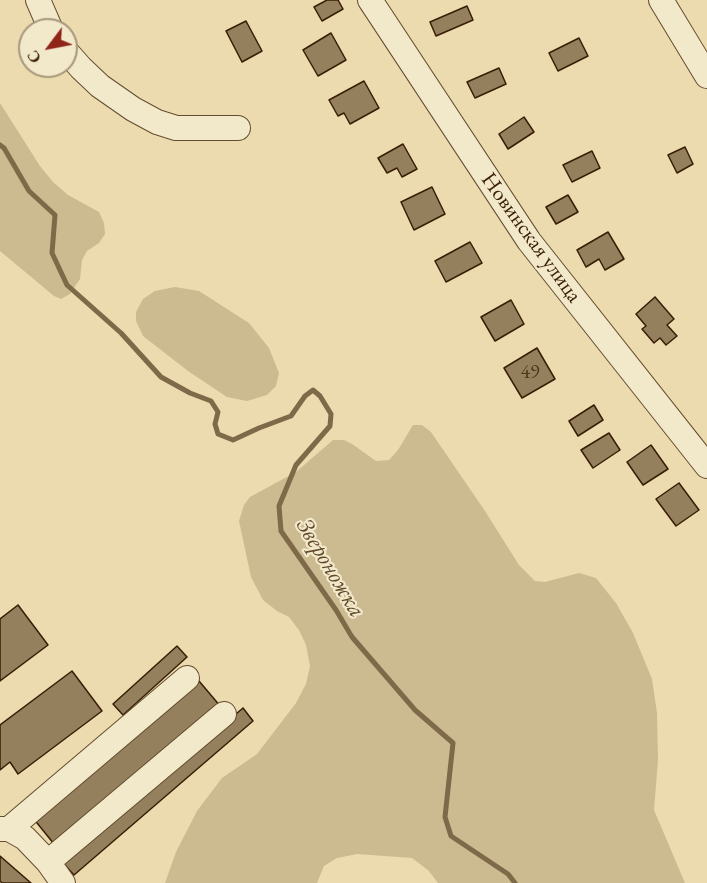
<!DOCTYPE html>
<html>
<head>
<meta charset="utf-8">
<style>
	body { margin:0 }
	#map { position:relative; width:707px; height:883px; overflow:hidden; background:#ebdbae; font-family:"EB Garamond",serif }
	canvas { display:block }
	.north { position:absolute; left:18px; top:18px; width:60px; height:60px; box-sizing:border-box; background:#f2e8ca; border:2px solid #a7977b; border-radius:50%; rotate:238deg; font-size:16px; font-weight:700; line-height:24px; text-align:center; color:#371e05 }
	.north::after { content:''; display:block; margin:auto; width:21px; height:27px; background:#8f2418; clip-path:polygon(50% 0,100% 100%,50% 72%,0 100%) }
</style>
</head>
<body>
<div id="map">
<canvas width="707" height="883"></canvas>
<div class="north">С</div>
</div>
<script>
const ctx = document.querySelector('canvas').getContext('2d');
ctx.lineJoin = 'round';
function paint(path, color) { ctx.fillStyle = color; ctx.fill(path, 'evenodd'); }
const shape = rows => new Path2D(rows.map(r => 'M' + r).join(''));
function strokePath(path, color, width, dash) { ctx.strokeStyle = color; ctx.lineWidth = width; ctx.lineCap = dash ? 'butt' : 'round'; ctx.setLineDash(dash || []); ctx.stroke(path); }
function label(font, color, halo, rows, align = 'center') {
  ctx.font = font + ' "EB Garamond",serif'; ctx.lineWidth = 4.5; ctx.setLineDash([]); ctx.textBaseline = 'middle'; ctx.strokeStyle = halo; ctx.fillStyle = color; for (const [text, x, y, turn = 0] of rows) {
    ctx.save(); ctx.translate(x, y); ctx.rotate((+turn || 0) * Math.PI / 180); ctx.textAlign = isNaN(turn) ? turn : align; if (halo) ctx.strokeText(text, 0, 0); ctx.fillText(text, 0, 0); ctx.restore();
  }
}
const green = shape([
	[0,103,40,166,53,182,68,195,99,212,104,223,105,234,99,243,87,251,82,260,80,279,70,294,61,299,54,296,0,251],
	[175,287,199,291,249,323,269,348,279,373,276,386,267,395,247,401,227,397,188,371,143,336,136,321,136,312,143,299,155,291],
	[413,425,422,425,431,432,485,511,519,565,535,581,545,582,579,573,596,578,616,603,633,633,652,679,657,713,658,760,654,810,685,883,438,883,429,871,412,858,357,854,337,858,324,866,317,883,165,883,176,852,197,811,222,778,257,754,296,703,306,684,310,666,306,645,299,630,289,617,277,611,263,600,251,577,239,521,244,505,250,497,296,472,333,440,344,440,352,444,376,461,389,460,398,450]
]);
const stream = shape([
	[0,145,4,148,29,191,55,215,52,253,67,285,121,333,161,377,190,393,211,401,218,412,215,424,218,434,233,440,259,428,291,416,305,396,313,390,320,396,331,414,330,426,296,465,279,506,281,531,336,610,352,637,415,710,453,743,445,817,451,836,508,874,515,883]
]);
const building = shape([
	[327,0,338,0,343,9,322,21,314,7,327,0],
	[467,6,473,20,436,36,430,22,467,6],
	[246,21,262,51,242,62,226,31,246,21],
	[331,33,346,60,318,76,303,50,331,33],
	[579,38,588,56,558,71,549,53,579,38],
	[499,68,506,84,475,98,467,82,499,68],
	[364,81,379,108,350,124,344,113,338,116,329,100,364,81],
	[524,117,534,132,508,149,499,134,524,117],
	[403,144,417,169,402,177,397,168,387,173,378,158,403,144],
	[685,147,693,164,677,173,668,155,685,147],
	[592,151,600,168,572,182,563,165,592,151],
	[432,187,445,214,414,230,401,202,432,187],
	[568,195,578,212,556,224,546,207,568,195],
	[608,232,624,259,605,270,599,259,586,267,577,250,608,232],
	[470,242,482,263,446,282,435,261,470,242],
	[655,297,674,319,667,325,677,336,666,345,660,338,654,343,642,329,646,326,636,314,655,297],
	[511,300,524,324,495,341,481,317,511,300],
	[537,348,555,379,522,398,504,368,537,348],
	[594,405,603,420,578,436,569,421,594,405],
	[609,433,620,450,593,468,581,450,609,433],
	[651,445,668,469,643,485,627,462,651,445],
	[679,483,699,510,676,526,656,499,679,483],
	[18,605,48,645,0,681,0,619,18,605],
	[177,646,187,657,123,715,113,704,177,646],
	[72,671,102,711,18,774,10,762,0,770,0,725,72,671],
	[199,681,221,707,54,844,33,818,199,681],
	[243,708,253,721,74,875,62,862,243,708],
	[0,856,31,883,2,883,0,881,0,856]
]);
const minor = shape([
	[38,0,51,30],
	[370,0,529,241,707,466],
	[661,0,707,76],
	[66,51,81,68,100,86,133,109,157,122,176,128,238,128],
	[0,829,9,829,25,838,48,862,63,883],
	[9,829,187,678],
	[48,862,224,714]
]);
const numberNames = [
	["49",530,373]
];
const streetNames = [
	["Новинская улица",531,238,54]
];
const waterNames = [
	["Звероножка",330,568,59]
];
paint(green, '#ccbb91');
strokePath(stream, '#7e6948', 5);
paint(building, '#95805d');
strokePath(building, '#371e05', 1.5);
strokePath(minor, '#644d2f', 26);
strokePath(minor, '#f2e8ca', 24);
label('20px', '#4e361b', null, numberNames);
label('22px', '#371e05', '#f2e8ca', streetNames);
label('italic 24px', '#614a2c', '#f2e8ca', waterNames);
</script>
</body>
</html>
